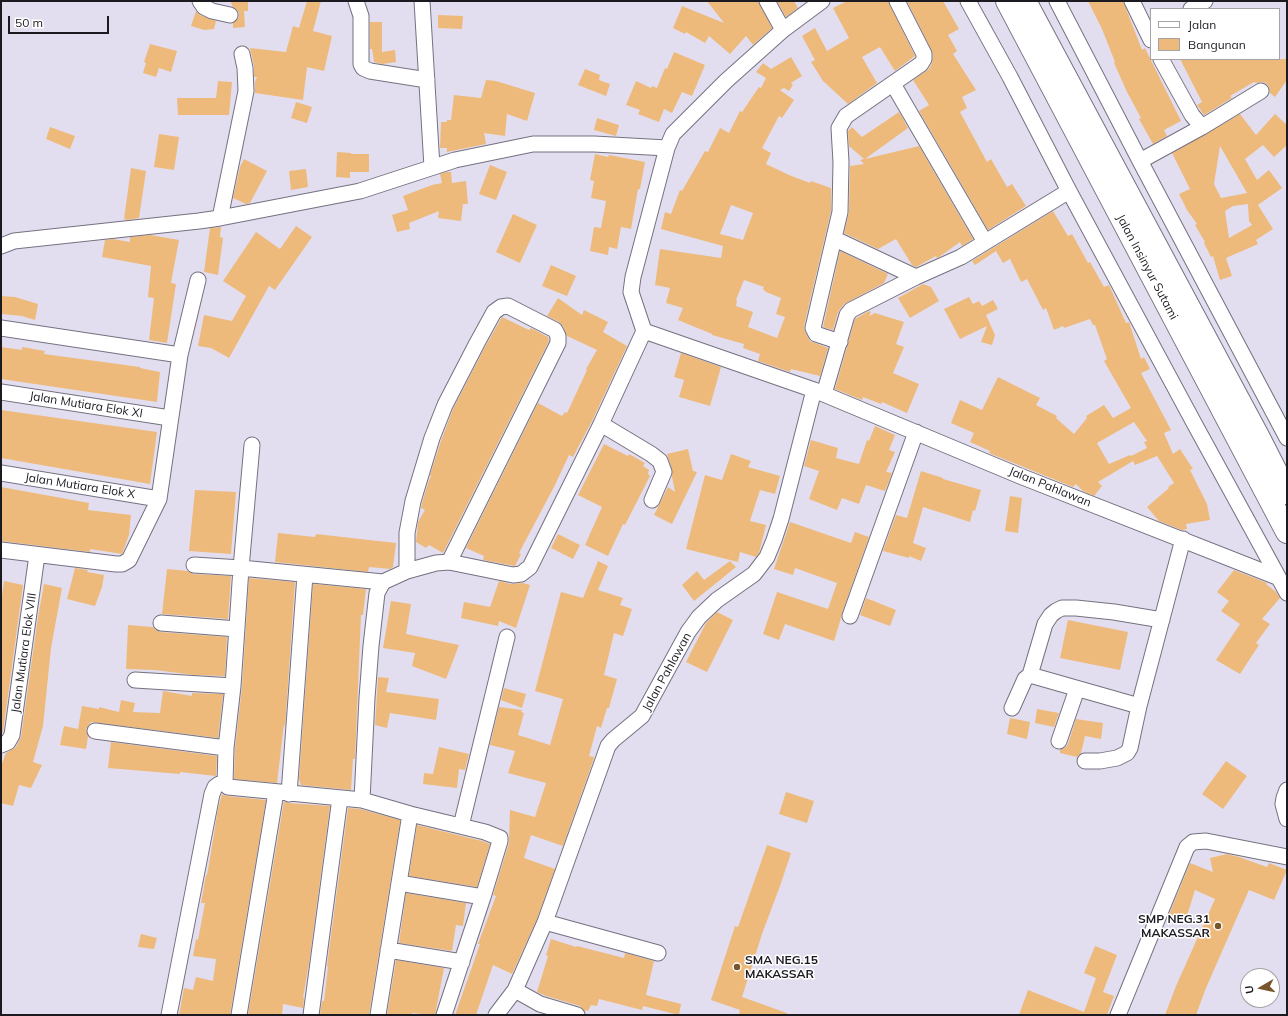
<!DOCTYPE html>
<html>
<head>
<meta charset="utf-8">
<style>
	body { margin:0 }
	#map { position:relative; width:1288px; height:1016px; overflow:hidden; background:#e3deef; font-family:Mulish,sans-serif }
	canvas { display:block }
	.frame { position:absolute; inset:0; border:2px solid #1c1a21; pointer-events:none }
	.legend { position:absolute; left:1150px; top:8px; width:130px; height:52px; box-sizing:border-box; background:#fff; border:1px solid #a4a3a6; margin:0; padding:5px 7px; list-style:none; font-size:12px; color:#1c1a21 }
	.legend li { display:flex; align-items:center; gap:8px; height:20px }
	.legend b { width:20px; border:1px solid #a4a3a6 }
	.north { position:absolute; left:1240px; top:968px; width:40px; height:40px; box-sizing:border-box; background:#fff; border:1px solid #a4a3a6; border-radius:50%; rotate:261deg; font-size:11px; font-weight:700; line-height:16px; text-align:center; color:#1c1a21 }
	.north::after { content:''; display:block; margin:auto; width:14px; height:18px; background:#77562d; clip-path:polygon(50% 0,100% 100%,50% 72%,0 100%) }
	.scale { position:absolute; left:8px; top:16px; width:101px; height:18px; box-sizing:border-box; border:2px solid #1c1a21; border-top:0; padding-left:5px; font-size:12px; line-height:14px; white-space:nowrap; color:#1c1a21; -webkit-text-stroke:3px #fff; paint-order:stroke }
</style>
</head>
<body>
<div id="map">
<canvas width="1288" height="1016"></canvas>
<div class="frame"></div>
<ul class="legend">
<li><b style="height:5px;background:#fff"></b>Jalan</li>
<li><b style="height:11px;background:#edba7c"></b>Bangunan</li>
</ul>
<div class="north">U</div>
<div class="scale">50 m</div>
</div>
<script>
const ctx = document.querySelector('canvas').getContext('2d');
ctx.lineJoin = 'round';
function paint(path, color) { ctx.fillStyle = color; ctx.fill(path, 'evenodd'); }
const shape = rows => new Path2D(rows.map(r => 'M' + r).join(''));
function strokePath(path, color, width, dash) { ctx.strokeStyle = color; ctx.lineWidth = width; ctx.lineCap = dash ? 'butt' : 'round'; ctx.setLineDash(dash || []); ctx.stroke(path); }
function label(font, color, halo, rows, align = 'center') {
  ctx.font = font + ' Mulish,sans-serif'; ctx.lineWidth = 3; ctx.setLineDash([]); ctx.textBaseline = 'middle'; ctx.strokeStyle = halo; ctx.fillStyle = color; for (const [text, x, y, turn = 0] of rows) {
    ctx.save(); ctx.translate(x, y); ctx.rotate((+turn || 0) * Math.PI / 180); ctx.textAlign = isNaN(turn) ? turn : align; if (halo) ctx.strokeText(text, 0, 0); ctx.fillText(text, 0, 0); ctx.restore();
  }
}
const building = shape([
	[231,1,248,1,248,11,244,11,245,27,233,28,233,23,239,17,239,13,236,9,232,6],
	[307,1,321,1,313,31,332,36,324,71,307,67,303,100,255,93,255,82,257,77,254,77,254,66,250,48,286,52,293,26,299,28],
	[707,1,758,1,772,28,753,45,746,36,730,54,709,36,705,43,686,32,685,34,673,28,682,6,724,23],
	[777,1,794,1,798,8,786,17],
	[847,1,888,1,915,56,895,71,880,47,862,57,877,83,848,104,823,81,811,62,815,60,802,36,815,28,827,51,849,38,833,8],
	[907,1,943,1,959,29,948,35,957,51,953,54,976,90,962,97,967,108,960,112,987,162,991,159,1007,187,1012,184,1026,206,988,230,919,111,929,105,913,80,929,69,932,63,933,54],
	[1088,1,1123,1,1142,50,1145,48,1181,121,1164,130,1167,136,1153,144,1139,119,1141,118,1127,92,1114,63,1115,62,1102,29],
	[196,11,200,15,216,21,214,29,204,30,191,26],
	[438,15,463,16,462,29,438,28],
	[370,22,382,22,382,52,395,50,396,62,382,64,374,62,372,49,370,49],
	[150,44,177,51,171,72,159,68,156,77,143,73,146,63,144,62],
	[674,52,705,65,692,96,682,92,672,113,664,109,659,122,638,114,640,110,626,105,636,81,651,88,652,86,657,88,665,68,667,69],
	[791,57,802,76,791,83,793,85,789,91,784,88,780,90,794,100,782,118,779,116,762,148,771,153,766,164,789,175,810,183,811,181,831,188,831,211,804,326,805,332,810,341,828,348,820,376,791,369,790,372,758,361,760,354,743,348,744,344,712,335,712,334,678,320,683,308,666,303,670,288,655,285,660,249,721,258,723,246,661,229,665,212,671,214,680,190,682,191,705,151,708,152,720,128,729,133,740,111,742,112,759,87,761,88,766,78,756,72,763,63,771,69],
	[731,205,753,213,743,240,720,234],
	[744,280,764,287,763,289,766,292,781,298,776,314,785,317,777,338,748,327,753,312,736,306,737,301,736,300],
	[1180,59,1287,59,1287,80,1275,97,1270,93,1269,87,1266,83,1261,82,1256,83,1254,82,1230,96,1232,98,1204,115,1197,105,1202,102],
	[585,69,600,75,599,80,610,84,606,96,578,85],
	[486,80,496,81,535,93,527,121,507,114,505,136,484,133,486,144,447,152,447,148,440,148,441,122,447,122,447,120,451,120,454,95,481,98],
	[218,81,232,82,229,115,178,115,177,98,216,98],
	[296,102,312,107,307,123,291,118],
	[899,112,908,128,865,159,919,146,973,239,962,246,960,242,939,257,937,258,936,256,916,267,912,265,896,239,878,249,844,233,849,212,850,166,864,164,860,160,864,159,849,146,848,131,852,127,862,137],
	[1240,114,1256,135,1275,114,1287,125,1287,145,1274,157,1263,145,1245,159,1257,180,1269,170,1282,188,1258,205,1273,229,1256,240,1258,244,1226,258,1232,276,1220,280,1213,256,1211,257,1204,243,1205,242,1195,225,1197,224,1187,210,1179,194,1190,189,1172,153],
	[1220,146,1247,193,1221,198,1214,184],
	[1248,204,1249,221,1252,225,1229,238,1225,211,1233,206],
	[597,118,619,125,616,136,594,130],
	[50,127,75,136,70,149,46,139],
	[159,134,179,137,174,170,154,167],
	[337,152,351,153,351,154,369,154,369,172,350,172,350,178,336,177],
	[595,154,608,157,609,155,645,162,640,189,638,189,631,229,621,227,617,249,609,247,608,255,590,251,594,227,601,228,606,201,591,198,594,181,590,180],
	[244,159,267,171,250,203,246,204,233,198,240,167],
	[490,165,507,172,496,200,479,194],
	[131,168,146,171,139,218,127,220,124,219],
	[306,169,308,187,291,190,289,171],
	[446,172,451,172,452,183,466,181,468,204,463,204,461,221,438,218,439,211,409,223,410,229,397,232,392,215,408,210,403,196,432,185,442,183,440,174],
	[1053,211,1068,236,1072,234,1088,263,1090,262,1104,287,1109,285,1126,323,1129,322,1141,359,1144,357,1150,369,1141,373,1171,430,1164,433,1173,454,1180,449,1193,469,1190,470,1207,504,1210,520,1186,524,1187,529,1182,530,1159,521,1147,507,1169,488,1168,487,1174,483,1157,456,1135,465,1133,461,1098,482,1102,486,1094,496,1083,491,1076,484,1073,487,989,453,990,451,970,442,974,433,951,423,960,400,982,410,998,377,1040,398,1036,405,1057,416,1056,418,1074,434,1087,418,1086,416,1104,405,1113,418,1131,408,1104,361,1107,359,1095,325,1093,325,1090,319,1064,328,1063,326,1054,330,1046,308,1043,310,1027,279,1021,282,1010,259,1003,263,996,251,975,265,972,261],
	[1134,422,1147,441,1144,442,1147,448,1131,456,1130,455,1109,464,1097,443],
	[513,214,537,225,520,263,496,252],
	[296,226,312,237,275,290,269,286,229,358,211,348,198,346,204,315,232,321,246,296,223,281,256,232,280,249],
	[221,227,220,237,223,238,218,275,204,272,210,228],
	[150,235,179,240,171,283,176,284,167,343,149,340,154,298,148,297,151,266,102,257,105,240,113,239,130,242,130,237],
	[840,251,888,274,884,283,844,304,838,312,833,330,823,327],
	[551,265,576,276,567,296,542,286],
	[923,284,931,287,939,301,910,318,898,298],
	[1,296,15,297,38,304,35,320,22,316,1,314],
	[969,297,973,304,979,301,982,306,993,300,998,309,986,315,995,335,992,345,981,342,987,326,960,339,944,309],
	[558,298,582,315,584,310,608,322,603,332,627,346,593,419,573,457,569,455,555,485,519,553,521,554,515,566,483,560,484,556,466,548,538,403,562,416,565,412,567,413,587,370,586,369,597,350,567,336,563,326,559,322,547,316],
	[869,311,871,312,869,316,875,313,904,322,896,344,904,347,893,373,919,384,907,413,882,402,881,404,863,397,862,400,835,389,855,319],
	[502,317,529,330,531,328,548,337,549,341,443,553,429,545,426,548,416,542,418,522,425,510,421,508,422,503,428,483,431,476,430,475,441,441,453,409,485,347],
	[1,347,22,350,22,347,45,351,44,354,140,367,140,368,160,372,157,402,1,379],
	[681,353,721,367,710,406,679,397,684,380,674,377],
	[1,410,157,432,150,484,1,458],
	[875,426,895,435,889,450,895,452,886,472,892,473,885,491,866,485,859,504,842,498,837,510,809,499,819,471,804,466,811,440,838,448,836,458,859,464,867,440,869,441],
	[604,444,628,456,629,454,645,463,643,466,649,470,648,474,650,476,625,525,623,524,608,556,585,545,602,507,578,495],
	[688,449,693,471,697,472,672,524,654,515,668,487,675,492,672,477,672,469,667,454],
	[731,454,751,461,748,467,780,476,775,494,760,490,750,521,766,525,759,553,756,557,740,552,738,562,686,549,705,475,722,480],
	[921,471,943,478,943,479,981,490,975,511,973,510,970,522,923,507,913,543,926,548,921,561,909,556,909,558,883,551,896,515,907,518],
	[1,487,89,503,88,510,131,515,129,535,122,554,90,549,90,552,1,541],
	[195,490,236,492,231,554,189,551],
	[1010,496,1022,498,1018,533,1005,531],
	[790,522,851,543,855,532,869,537,842,613,841,618,834,641,785,624,779,640,763,634,777,592,828,609,837,583,795,568,793,575,774,569],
	[278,533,315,537,316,534,396,543,393,567,390,569,369,567,368,572,275,562],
	[558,534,580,545,573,559,551,548],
	[598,561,608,566,598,590,623,598,620,605,632,609,623,636,614,633,604,675,617,679,609,708,607,708,601,728,597,726,589,756,594,757,593,761,563,846,531,835,524,858,555,869,537,919,512,974,493,965,476,1015,455,1015,480,944,478,944,496,896,493,895,509,843,510,810,535,817,546,783,508,773,515,751,490,745,499,707,522,710,521,712,524,713,518,735,550,745,563,699,535,691,561,592,583,598],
	[730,561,736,567,694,601,682,585,697,571,704,580],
	[75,568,88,570,87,572,104,575,102,587,95,606,67,599],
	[167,569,188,571,193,574,231,576,228,619,162,614],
	[1234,570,1267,583,1266,584,1276,592,1280,598,1262,619,1270,624,1256,643,1259,645,1240,674,1216,660,1240,624,1221,611,1229,601,1217,592],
	[249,578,295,582,285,727,284,724,277,783,234,779,235,749,242,687],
	[4,581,23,585,3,732,1,735,1,603],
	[499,581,511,584,523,583,530,585,516,628,499,621,498,626,461,618,464,602,490,607],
	[44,584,62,588,51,648,43,726,33,762,42,765,31,788,19,785,13,806,1,803,1,766,6,753,16,747,21,737,38,617],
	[313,584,366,589,363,615,361,615,355,759,353,759,351,790,301,785,299,779],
	[866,598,896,610,890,626,860,615],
	[391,601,411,604,406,634,459,645,446,679,412,666,415,653,383,648],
	[717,612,733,620,707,672,686,662,706,623],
	[1068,620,1128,632,1120,670,1060,658],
	[128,625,153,627,156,630,160,632,227,637,225,676,194,675,155,670,126,669],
	[378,677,389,678,386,692,439,699,436,720,390,713,387,728,375,725],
	[504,688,526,694,522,708,501,700],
	[163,691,192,696,192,693,223,694,218,738,91,722,86,729,88,737,86,749,60,745,64,726,78,729,82,706,99,709,99,707,119,712,121,700,135,703,133,712,160,713],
	[1037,709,1059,713,1054,727,1035,723],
	[1010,718,1030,722,1027,739,1007,734],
	[1076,719,1103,723,1101,739,1085,736,1081,753,1077,757,1060,753,1060,750,1065,748,1068,744],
	[111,742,217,756,216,776,180,772,180,774,108,768],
	[439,747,469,754,465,770,459,769,457,788,423,784,424,773,433,774],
	[1226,761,1247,776,1223,809,1202,794],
	[786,792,814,801,807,823,779,814],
	[222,794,227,796,266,800,230,1015,179,1015,184,988,193,990,196,977,213,981,216,959,193,956,196,939,198,940,205,903,201,903,206,875,207,875,210,858,218,809],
	[284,801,288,803,330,806,309,963,303,998,304,998,303,1008,283,1004,282,1015,248,1015],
	[348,808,360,809,400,820,400,822,369,1015,320,1015,322,1001,324,1001,328,967,327,966],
	[417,825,482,841,490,844,477,887,409,876],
	[767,845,791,853,780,886,762,934,742,997,787,1013,787,1015,739,1015,740,1010,711,1000,735,926,738,927],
	[1227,854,1239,857,1267,867,1269,863,1287,870,1274,900,1249,890,1206,988,1196,1015,1165,1015,1176,986,1215,899,1195,890,1185,922,1168,917,1190,863,1213,872,1210,858],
	[406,893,466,903,463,926,456,925,452,951,399,943],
	[141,934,157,938,154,949,138,947],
	[551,939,576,947,577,946,624,958,625,953,654,961,646,995,681,1004,679,1015,643,1006,642,1010,599,999,597,1006,591,1005,588,1011,586,1010,585,1012,580,1006,546,996,537,992,548,956,546,955],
	[1095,946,1117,955,1103,992,1114,996,1107,1015,1019,1015,1028,990,1084,1012,1096,978,1084,973],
	[396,960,444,968,435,1015,412,1013,412,1015,387,1015]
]);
const minor = shape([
	[200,1,204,7,212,11,230,15],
	[356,1,361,16,361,64,363,68,370,71,427,80],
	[422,1,432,167],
	[767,1,783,30],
	[968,1,1010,77,1069,191,1194,423,1287,593],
	[1057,1,1140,161,1287,438],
	[1132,1,1151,40],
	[1191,9,1205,1],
	[893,84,985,242],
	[1202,127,1261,91],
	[1140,161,1202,127,1192,115,1161,59],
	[220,218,246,91,245,68,242,54],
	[835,239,916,277],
	[1,246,14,241,199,221,220,218,360,191,455,160,533,144,594,144,667,148],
	[1,328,180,355,159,499,129,560,122,564,116,564,1,550],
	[644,331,631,292,633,277,667,148,673,134,726,81,783,30,822,1],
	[644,331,814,390],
	[840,342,816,334,813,328,840,212,841,162,839,128,846,116,921,64,924,59,924,54,897,1],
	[180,355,198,280],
	[1,392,170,418],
	[824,394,847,315,851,310,916,277,961,257,1069,191],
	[601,424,651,454,660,461,664,472,652,500],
	[252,445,241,568,233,686,226,748,225,784,228,787,362,800,410,814,485,832,500,838,500,841,483,897,444,1015],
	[1,473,159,499],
	[194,565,241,568,383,582,407,571,436,563,449,562,513,575,521,574,530,567,601,424,644,331],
	[407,571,407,533,413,501,432,438,445,405,477,343,494,312,501,307,508,306,555,330,558,336,558,343,449,562],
	[850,616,916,432],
	[161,623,237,629],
	[1030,675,1045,624,1051,615,1056,611,1062,608,1076,608,1114,612,1162,620],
	[135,680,233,686],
	[1012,708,1025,679,1030,675,1139,706],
	[95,731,226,748],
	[1059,741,1077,689],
	[1,745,8,742,12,735,37,555],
	[1085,761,1100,761,1117,758,1127,753,1130,748,1139,706,1183,539],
	[1287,790,1284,798,1283,804,1287,819],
	[289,794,305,575],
	[362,800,367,698,371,646,377,593,383,582],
	[461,826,507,637],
	[399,883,483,897],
	[545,922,658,953],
	[388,950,462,962],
	[515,990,540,1004,577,1015],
	[169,1015,212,794,215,787,219,784,225,784],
	[239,1015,276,792],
	[311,1015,340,798],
	[378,1015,410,814],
	[496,1015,515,990,545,922,608,746,613,740,642,716,688,632,699,617,717,600,754,574,767,557,774,540,781,519,814,390,1020,476,1277,577],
	[1118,1015,1187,847,1193,842,1206,841,1287,857]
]);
const highway = shape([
	[1007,1,1287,532],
	[1025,1,1259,438,1287,493]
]);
const markers = [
	[1218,926,4,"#77562d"],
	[737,967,4,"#77562d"]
];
const streetNames = [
	["Jalan Insinyur Sutami",1147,267,62],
	["Jalan Mutiara Elok XI",86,405,9],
	["Jalan Mutiara Elok X",80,486,9],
	["Jalan Pahlawan",1050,487,22],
	["Jalan Mutiara Elok VIII",24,653,-82],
	["Jalan Pahlawan",667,672,-61]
];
const poiNames = [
	["SMP NEG.31",1210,919],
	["MAKASSAR",1210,933],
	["SMA NEG.15",745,960,"left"],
	["MAKASSAR",745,974,"left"]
];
paint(building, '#edba7c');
strokePath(minor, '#757180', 17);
strokePath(highway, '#757180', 24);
strokePath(minor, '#fff', 15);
strokePath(highway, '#fff', 22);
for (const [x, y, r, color] of markers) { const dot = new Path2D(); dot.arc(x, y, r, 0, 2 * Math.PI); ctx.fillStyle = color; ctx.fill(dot); strokePath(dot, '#fff', 1.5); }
label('12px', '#1c1a21', '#fff', streetNames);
label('bold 12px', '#1c1a21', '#fff', poiNames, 'right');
</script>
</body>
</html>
